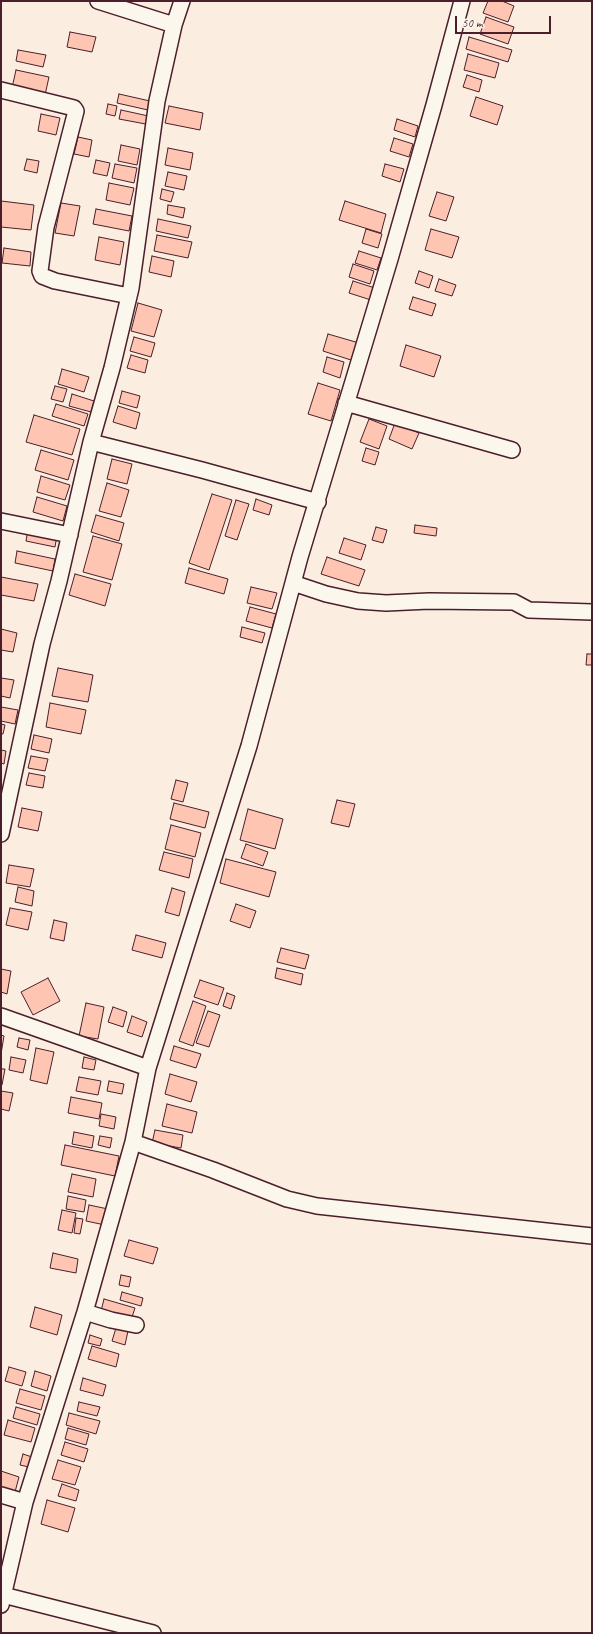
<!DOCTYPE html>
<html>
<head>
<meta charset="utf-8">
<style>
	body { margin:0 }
	#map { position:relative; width:593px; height:1634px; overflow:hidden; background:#fcede1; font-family:Caveat,sans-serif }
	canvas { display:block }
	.frame { position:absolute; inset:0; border:2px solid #4a1f2b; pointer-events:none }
	.scale { position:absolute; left:455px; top:16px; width:96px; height:18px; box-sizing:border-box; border:2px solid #4a1f2b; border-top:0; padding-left:5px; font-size:12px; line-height:14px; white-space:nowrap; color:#4a1f2b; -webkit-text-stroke:3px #fbf7ec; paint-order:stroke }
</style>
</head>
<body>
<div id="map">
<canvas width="593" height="1634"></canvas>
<div class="frame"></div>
<div class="scale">50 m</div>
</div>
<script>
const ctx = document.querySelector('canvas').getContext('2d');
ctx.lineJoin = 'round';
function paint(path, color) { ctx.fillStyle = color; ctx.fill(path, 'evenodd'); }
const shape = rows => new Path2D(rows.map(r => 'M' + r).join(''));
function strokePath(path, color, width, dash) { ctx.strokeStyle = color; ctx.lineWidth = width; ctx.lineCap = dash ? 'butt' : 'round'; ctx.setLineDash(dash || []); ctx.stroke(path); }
const building = shape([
	[488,1,502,1,514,6,508,22,483,13,488,1],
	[486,17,514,27,508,44,480,34,486,17],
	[70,32,96,37,92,52,67,47,70,32],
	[469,37,512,50,508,62,466,49,469,37],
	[18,50,46,55,43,67,16,61,18,50],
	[468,54,499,63,495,78,464,70,468,54],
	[16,70,49,77,45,95,12,88,16,70],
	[467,75,482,80,479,92,463,87,467,75],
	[119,94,150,101,148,110,117,103,119,94],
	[476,97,503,106,497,125,470,116,476,97],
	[108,104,117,106,115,116,106,114,108,104],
	[169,106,203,113,200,130,165,123,169,106],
	[121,110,153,117,151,125,119,119,121,110],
	[41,114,60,118,56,135,38,131,41,114],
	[397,119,418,126,415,137,394,130,397,119],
	[78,137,92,140,89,157,74,154,78,137],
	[394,138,413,144,409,157,390,151,394,138],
	[121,145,140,149,137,165,118,161,121,145],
	[168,148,193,153,190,170,165,165,168,148],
	[27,159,39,161,37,173,24,170,27,159],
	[96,160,110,163,107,176,93,173,96,160],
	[115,164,137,168,134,183,112,178,115,164],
	[385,164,404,169,400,182,382,176,385,164],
	[168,172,187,176,184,190,165,186,168,172],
	[109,183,134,188,130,205,106,200,109,183],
	[162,189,174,192,171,202,160,199,162,189],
	[437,192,454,197,446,221,429,216,437,192],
	[1,201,34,205,31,230,1,227,1,201],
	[345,201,386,214,381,233,339,220,345,201],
	[61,203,80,206,74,236,55,233,61,203],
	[168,205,185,208,183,218,167,214,168,205],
	[96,209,132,216,129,231,93,224,96,209],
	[158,219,191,226,188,238,156,231,158,219],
	[366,229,382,234,378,248,362,243,366,229],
	[431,229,459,237,452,258,425,250,431,229],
	[157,235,192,242,188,258,154,251,157,235],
	[99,237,124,242,120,265,95,260,99,237],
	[4,248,31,252,30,266,2,263,4,248],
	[359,251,381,258,377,270,355,263,359,251],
	[152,256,174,261,171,277,149,272,152,256],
	[353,264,374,271,370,284,349,277,353,264],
	[419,271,433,276,429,288,415,283,419,271],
	[439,279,456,285,452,296,435,291,439,279],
	[353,281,375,288,371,300,349,293,353,281],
	[413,297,436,304,432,316,409,309,413,297],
	[138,303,162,310,154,337,131,331,138,303],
	[328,334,359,343,354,361,323,351,328,334],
	[134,337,155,343,151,357,130,351,134,337],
	[406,345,441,356,434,377,400,366,406,345],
	[131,355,148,360,145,373,127,368,131,355],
	[327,357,344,362,340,378,323,372,327,357],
	[62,369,89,377,84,392,58,384,62,369],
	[318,383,340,390,331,421,308,414,318,383],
	[55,386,67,389,63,402,51,399,55,386],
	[122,391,140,396,137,408,119,403,122,391],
	[72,394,94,401,91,412,69,406,72,394],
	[56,404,88,414,84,426,52,416,56,404],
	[118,406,140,413,136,429,113,422,118,406],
	[34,415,80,429,72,455,26,442,34,415],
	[369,419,387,426,379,449,360,442,369,419],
	[395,423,419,433,412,449,389,439,395,423],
	[366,448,379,452,375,465,362,461,366,448],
	[41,450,74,460,68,480,35,470,41,450],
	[112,459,132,464,127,484,107,479,112,459],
	[41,476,70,485,65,500,37,492,41,476],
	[107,483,129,490,121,517,99,511,107,483],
	[212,494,232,500,209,570,189,563,212,494],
	[37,497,67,506,63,521,33,512,37,497],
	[256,499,272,505,269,515,253,510,256,499],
	[236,500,249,504,237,540,225,536,236,500],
	[96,515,124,523,119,541,91,532,96,515],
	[415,525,437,528,436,536,414,533,415,525],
	[376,527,387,530,383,543,372,540,376,527],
	[28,529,57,535,55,547,26,541,28,529],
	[93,536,122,544,112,580,83,572,93,536],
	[344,538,366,545,361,560,339,553,344,538],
	[17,551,55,559,53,571,15,563,17,551],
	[327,557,365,570,359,586,321,574,327,557],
	[189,568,228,579,224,594,185,583,189,568],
	[75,574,111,584,105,606,69,595,75,574],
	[1,577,38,584,34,601,1,595,1,577],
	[251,587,277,593,272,609,247,603,251,587],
	[250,607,276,614,272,628,246,621,250,607],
	[242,627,265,633,262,643,240,637,242,627],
	[1,629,17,633,13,652,1,650,1,629],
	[587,654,592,654,592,665,586,665,587,654],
	[58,668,93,675,88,702,52,696,58,668],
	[1,678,14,680,10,698,1,696,1,678],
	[50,703,86,710,81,734,46,727,50,703],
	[1,707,18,710,15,724,1,721,1,707],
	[1,724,5,725,3,734,1,734,1,724],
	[34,735,52,739,49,753,31,749,34,735],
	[1,750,6,751,4,764,1,763,1,750],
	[31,756,48,759,45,771,28,768,31,756],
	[29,773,45,776,43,788,26,785,29,773],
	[176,780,188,783,183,802,171,799,176,780],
	[337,800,355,804,349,827,331,823,337,800],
	[174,803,209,812,205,828,170,819,174,803],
	[22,808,42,812,38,831,18,827,22,808],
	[248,809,283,819,275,849,240,840,248,809],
	[171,825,201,833,195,857,165,849,171,825],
	[246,844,268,852,263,866,241,858,246,844],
	[164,852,193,859,189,878,159,870,164,852],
	[226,859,276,872,269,897,220,883,226,859],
	[9,865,34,869,30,887,6,883,9,865],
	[18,887,34,891,32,906,15,902,18,887],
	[172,888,185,892,179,916,165,912,172,888],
	[236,904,256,911,250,928,230,921,236,904],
	[10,908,32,912,28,930,6,925,10,908],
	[54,920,67,923,64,941,50,938,54,920],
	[136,935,166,943,162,958,132,950,136,935],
	[281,948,309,955,305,969,277,962,281,948],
	[277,968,303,974,301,985,275,978,277,968],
	[1,969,11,971,7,994,1,992,1,969],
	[48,978,60,1001,33,1015,21,992,48,978],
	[200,980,224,988,218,1005,194,997,200,980],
	[227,993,235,996,231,1009,223,1006,227,993],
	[193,1001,206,1006,193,1046,179,1041,193,1001],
	[86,1003,104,1007,98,1039,79,1036,86,1003],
	[113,1007,127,1012,123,1027,108,1022,113,1007],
	[208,1011,220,1015,209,1047,196,1043,208,1011],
	[132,1016,147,1022,142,1037,127,1032,132,1016],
	[1,1035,4,1036,1,1054,1,1035],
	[19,1038,30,1040,28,1050,17,1047,19,1038],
	[174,1046,201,1054,196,1068,170,1060,174,1046],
	[36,1048,54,1052,47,1084,30,1080,36,1048],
	[11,1057,26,1060,23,1073,9,1070,11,1057],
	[84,1057,96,1060,94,1070,82,1068,84,1057],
	[1,1069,5,1069,2,1085,1,1085,1,1069],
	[170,1074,197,1082,191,1102,165,1094,170,1074],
	[79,1077,101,1081,98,1095,76,1091,79,1077],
	[109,1081,124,1084,122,1094,107,1091,109,1081],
	[1,1091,13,1093,9,1111,1,1109,1,1091],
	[71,1097,102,1103,99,1119,68,1113,71,1097],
	[167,1104,197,1112,192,1133,162,1126,167,1104],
	[101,1114,116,1117,114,1129,99,1126,101,1114],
	[155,1130,183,1135,181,1148,152,1143,155,1130],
	[74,1132,94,1136,92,1148,72,1144,74,1132],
	[100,1136,112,1138,110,1148,98,1145,100,1136],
	[65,1145,119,1156,115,1176,61,1165,65,1145],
	[72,1174,96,1179,93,1197,68,1192,72,1174],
	[68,1196,86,1200,84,1212,66,1209,68,1196],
	[89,1205,108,1209,105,1225,86,1221,89,1205],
	[62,1210,76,1213,72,1233,58,1230,62,1210],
	[76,1218,83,1219,80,1234,74,1233,76,1218],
	[129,1240,158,1248,153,1264,124,1256,129,1240],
	[53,1253,78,1259,76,1273,50,1268,53,1253],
	[121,1275,131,1277,129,1287,119,1285,121,1275],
	[122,1292,143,1298,141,1306,120,1300,122,1292],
	[104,1299,135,1308,131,1320,101,1311,104,1299],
	[35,1307,62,1315,57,1335,30,1327,35,1307],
	[116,1328,128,1331,125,1345,112,1341,116,1328],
	[90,1335,102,1339,100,1346,88,1343,90,1335],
	[92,1346,119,1354,116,1367,88,1359,92,1346],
	[9,1367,26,1372,22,1386,5,1381,9,1367],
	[35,1371,51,1376,47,1391,31,1386,35,1371],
	[83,1378,106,1385,103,1396,80,1390,83,1378],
	[20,1389,45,1396,41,1410,16,1403,20,1389],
	[79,1402,100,1407,97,1416,77,1411,79,1402],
	[16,1407,40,1414,37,1425,13,1418,16,1407],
	[69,1413,100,1421,96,1434,66,1425,69,1413],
	[8,1420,35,1428,31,1442,4,1435,8,1420],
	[68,1428,89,1434,86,1445,65,1439,68,1428],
	[65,1442,88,1449,84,1462,61,1455,65,1442],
	[23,1454,32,1457,29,1467,20,1465,23,1454],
	[58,1460,81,1467,75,1485,52,1479,58,1460],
	[1,1471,19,1477,15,1492,1,1488,1,1471],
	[62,1484,79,1490,76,1501,58,1496,62,1484],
	[47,1500,75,1508,68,1532,41,1524,47,1500]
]);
const street = shape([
	[98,1,174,25],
	[1,90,74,108,76,111,46,227,40,271,42,276,55,281,129,296],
	[346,403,512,450],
	[91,442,202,470,318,502],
	[1,521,70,535],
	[293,583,326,594,358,601,386,603,429,601,514,602,529,610,592,612],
	[1,834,42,644,59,581,91,442,112,368,131,288,157,101,174,25,182,1],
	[1,1016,148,1068],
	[133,1142,213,1170,287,1199,317,1206,592,1236],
	[85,1312,111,1320,136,1325],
	[1,1495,25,1502],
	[3,1595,153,1633],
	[1,1605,25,1502,85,1312,133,1142,148,1068,249,746,300,557,390,259,434,105,462,1]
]);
paint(building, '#fec5b3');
strokePath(building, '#4a1f2b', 1);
strokePath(street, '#4a1f2b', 18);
strokePath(street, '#fbf7ec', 15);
</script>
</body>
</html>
